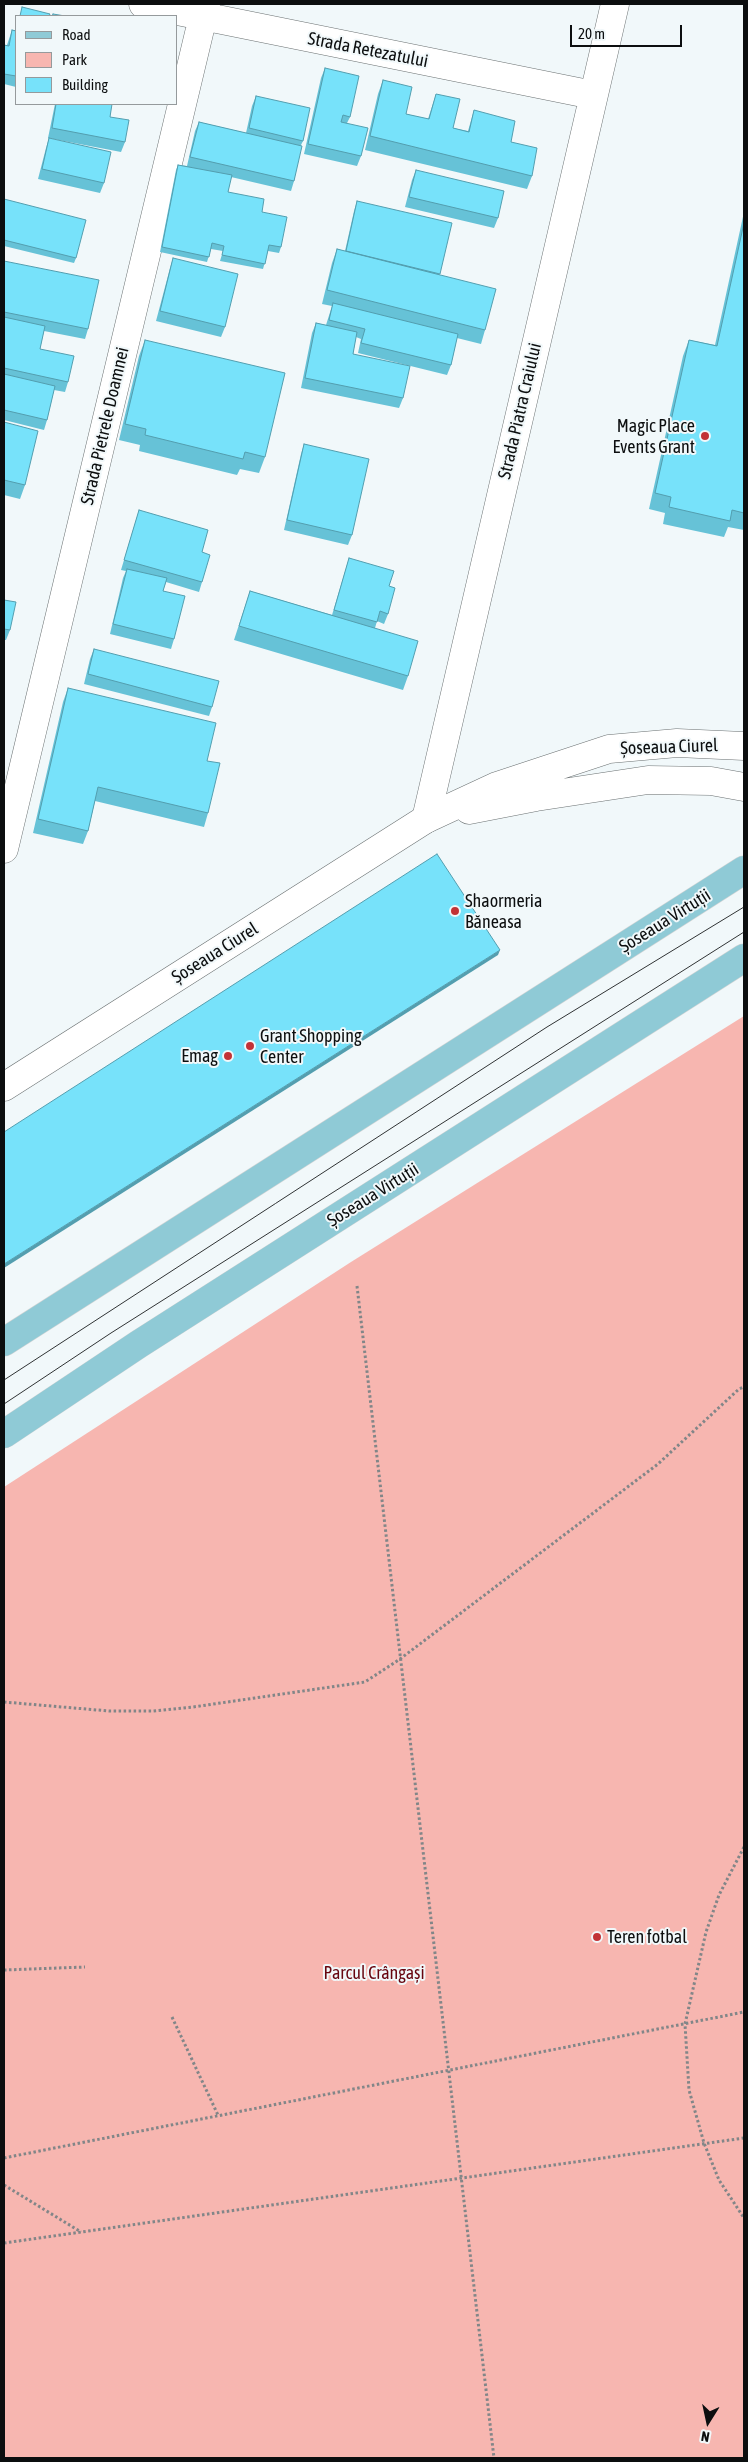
<!DOCTYPE html>
<html>
<head>
<meta charset="utf-8">
<style>
	body { margin:0 }
	#map { position:relative; width:748px; height:2462px; overflow:hidden; background:#f1f8fa; font-family:"Asap Condensed",sans-serif }
	canvas { display:block }
	.frame { position:absolute; inset:0; border:5px solid #0c0e0f; pointer-events:none }
	.legend { position:absolute; left:15px; top:15px; width:162px; height:90px; box-sizing:border-box; background:#f1f8fa; border:1px solid #959a9c; margin:0; padding:6px 9px; list-style:none; font-size:15px; color:#0c0e0f }
	.legend li { display:flex; align-items:center; gap:10px; height:25px }
	.legend b { width:25px; border:1px solid #959a9c }
	.north { position:absolute; left:683px; top:2397px; width:50px; height:50px; -webkit-text-stroke:4px #f1f8fa; paint-order:stroke; rotate:190deg; font-size:14px; font-weight:700; line-height:20px; text-align:center; color:#0c0e0f }
	.north::after { content:''; display:block; margin:auto; width:18px; height:22px; background:#0c0e0f; clip-path:polygon(50% 0,100% 100%,50% 72%,0 100%) }
	.scale { position:absolute; left:570px; top:25px; width:112px; height:22px; box-sizing:border-box; border:2px solid #0c0e0f; border-top:0; padding-left:6px; font-size:15px; line-height:18px; white-space:nowrap; color:#0c0e0f; -webkit-text-stroke:4px #f1f8fa; paint-order:stroke }
</style>
</head>
<body>
<div id="map">
<canvas width="748" height="2462"></canvas>
<div class="frame"></div>
<ul class="legend">
<li><b style="height:6px;background:#8fcad6"></b>Road</li>
<li><b style="height:14px;background:#f7b6b0"></b>Park</li>
<li><b style="height:14px;background:#77e2fa"></b>Building</li>
</ul>
<div class="north">N</div>
<div class="scale">20 m</div>
</div>
<script>
const ctx = document.querySelector('canvas').getContext('2d');
ctx.lineJoin = 'round';
function paint(path, color) { ctx.fillStyle = color; ctx.fill(path, 'evenodd'); }
const shape = rows => new Path2D(rows.map(r => 'M' + r).join(''));
function strokePath(path, color, width, dash) { ctx.strokeStyle = color; ctx.lineWidth = width; ctx.lineCap = dash ? 'butt' : 'round'; ctx.setLineDash(dash || []); ctx.stroke(path); }
function label(font, color, halo, rows, align = 'center') {
  ctx.font = font + ' "Asap Condensed",sans-serif'; ctx.lineWidth = 4; ctx.setLineDash([]); ctx.textBaseline = 'middle'; ctx.strokeStyle = halo; ctx.fillStyle = color; for (const [text, x, y, turn = 0] of rows) {
    ctx.save(); ctx.translate(x, y); ctx.rotate((+turn || 0) * Math.PI / 180); ctx.textAlign = isNaN(turn) ? turn : align; if (halo) ctx.strokeText(text, 0, 0); ctx.fillText(text, 0, 0); ctx.restore();
  }
}
const green = shape([
	[744,1016,744,2458,4,2458,4,1487,351,1262]
]);
const path = shape([
	[357,1286,494,2458],
	[4,1702,109,1711,153,1711,193,1707,365,1682,400,1659,658,1464,739,1389,744,1387],
	[744,1847,719,1895,706,1932,685,2024,689,2090,704,2143,719,2180,744,2218],
	[4,1970,85,1967],
	[172,2017,218,2115],
	[4,2158,744,2012],
	[4,2185,81,2232],
	[4,2243,744,2138]
]);
const minor = shape([
	[143,4,593,95],
	[426,819,615,4],
	[4,849,206,4]
]);
const tertiary = shape([
	[469,810,536,797,648,780,711,781,744,787],
	[4,1087,426,819,497,786,609,749,677,743,744,746]
]);
const primary = shape([
	[4,1342,744,870],
	[4,1434,139,1344,744,958]
]);
const tram = shape([
	[4,1380,547,1027,744,907],
	[4,1404,111,1333,744,932]
]);
const wall = shape([
	[16,28,16,87,4,84,4,45,7,45,12,30,16,30],
	[325,68,350,117,347,123,361,156,357,166,304,154,321,78],
	[383,80,406,114,428,119,436,94,453,128,468,131,474,110,511,142,532,176,527,189,365,150,378,94],
	[256,96,303,141,301,145,294,181,291,191,231,177,228,192,262,212,281,247,279,253,268,251,263,269,220,261,223,251,211,249,207,262,160,252,176,170,178,165,187,166,195,131,199,122,246,133,252,106],
	[55,104,111,104,110,117,125,142,121,152,48,138],
	[49,138,104,183,100,193,38,179,46,148],
	[416,170,498,218,494,228,405,207,412,180],
	[4,199,76,258,74,263,4,246],
	[357,201,440,275,485,330,481,344,457,338,451,365,447,375,358,353,361,339,356,337,353,354,403,398,399,408,301,388,312,333,316,323,326,325,332,306,322,304,332,263,337,249,345,251,354,211],
	[744,212,744,530,728,527,724,537,663,524,665,513,649,509,683,356,689,340,715,345],
	[173,258,225,327,221,337,156,321,170,268],
	[4,261,88,329,85,339,44,331,40,349,68,382,65,392,54,390,47,420,44,430,4,420],
	[145,340,265,457,259,473,240,469,237,475,139,451,140,445,119,440,139,356],
	[4,422,25,485,20,499,4,495],
	[304,444,352,535,348,545,284,530,301,454],
	[139,510,202,552,202,582,199,592,166,582,163,591,174,639,171,649,110,634,123,578,126,571,121,570],
	[349,558,389,586,388,614,384,624,377,621,375,628,408,676,403,690,234,640,250,591,332,615],
	[4,600,10,630,6,640,4,640],
	[94,649,212,707,209,716,84,684,90,659],
	[68,688,207,761,208,813,204,827,95,801,88,831,83,844,33,833,63,702]
]);
const shadedWall = shape([
	[500,950,498,955,4,1268,4,1264]
]);
const building = shape([
	[22,7,50,14,49,16,20,16,22,7],
	[53,14,65,16,52,16,53,14],
	[12,30,16,31,16,76,4,74,4,45,9,46,12,30],
	[325,68,359,76,350,117,343,115,341,122,368,128,361,156,308,144,325,68],
	[383,80,412,87,406,114,429,119,436,94,460,99,453,128,469,132,474,110,515,121,511,142,537,148,532,176,370,136,383,80],
	[256,96,310,108,303,141,249,128,256,96],
	[56,104,112,104,110,117,129,120,125,142,52,128,56,104],
	[199,122,302,146,294,181,190,157,199,122],
	[49,138,111,152,104,183,42,169,49,138],
	[178,165,232,175,228,192,264,199,262,212,287,217,281,247,269,245,265,264,222,255,224,246,212,243,209,257,162,247,178,165],
	[416,170,504,191,498,218,409,197,416,170],
	[4,199,86,220,76,258,4,240,4,199],
	[357,201,452,223,440,274,346,251,357,201],
	[744,223,744,513,732,510,730,521,669,507,671,497,655,493,689,340,717,346,744,223],
	[337,249,496,289,485,330,327,290,337,249],
	[173,258,238,274,225,327,160,311,173,258],
	[4,261,99,280,88,329,4,312,4,261],
	[333,303,458,334,451,365,361,343,365,329,329,320,333,303],
	[4,317,45,326,40,349,74,356,68,382,4,368,4,317],
	[316,323,357,332,353,354,410,366,403,398,305,378,316,323],
	[145,340,285,373,265,457,245,452,243,459,145,435,146,429,125,424,145,340],
	[4,374,55,386,47,420,4,410,4,374],
	[4,422,38,431,25,485,4,480,4,422],
	[304,444,369,459,352,535,287,520,304,444],
	[139,510,208,530,202,552,210,555,202,582,124,560,139,510],
	[349,558,394,571,389,586,395,588,388,614,380,611,377,622,334,610,349,558],
	[127,569,167,578,163,591,185,596,174,639,113,624,127,569],
	[250,591,418,641,408,676,239,626,250,591],
	[4,600,16,602,10,630,4,629,4,600],
	[94,649,219,681,212,707,88,674,94,649],
	[68,688,216,723,207,761,220,763,208,813,98,787,88,831,38,819,68,688],
	[437,854,500,950,4,1264,4,1132,437,854]
]);
const markers = [
	[705,436,5,"#c23236"],
	[455,911,5,"#c23236"],
	[250,1046,5,"#c23236"],
	[228,1056,5,"#c23236"],
	[597,1937,5,"#c23236"]
];
const streetNames = [
	["Strada Retezatului",368,50,11],
	["Strada Piatra Craiului",520,411,-77],
	["Strada Pietrele Doamnei",105,426,-77],
	["Șoseaua Ciurel",669,747,-2],
	["Șoseaua Virtuții",665,921,-32],
	["Șoseaua Ciurel",215,953,-32],
	["Șoseaua Virtuții",373,1195,-32]
];
const poiNames = [
	["Magic Place",695,426,"right"],
	["Events Grant",695,447,"right"],
	["Shaormeria",465,901],
	["Băneasa",465,922],
	["Grant Shopping",260,1036],
	["Center",260,1057],
	["Emag",218,1056,"right"],
	["Teren fotbal",607,1937]
];
const parkNames = [
	["Parcul Crângași",374,1973]
];
paint(green, '#f7b6b0');
strokePath(minor, '#6b7172', 29);
strokePath(tertiary, '#6b7172', 29);
strokePath(primary, '#d3d4d4', 29);
strokePath(path, '#828688', 3, [2.5, 2.5]);
strokePath(minor, '#fff', 28);
strokePath(tertiary, '#fff', 28);
strokePath(primary, '#8fcad6', 28);
strokePath(tram, '#303334', 1);
paint(wall, '#66c2d7');
paint(shadedWall, '#539eaf');
paint(building, '#77e2fa');
strokePath(building, '#539eaf', 1);
for (const [x, y, r, color] of markers) { const dot = new Path2D(); dot.arc(x, y, r, 0, 2 * Math.PI); ctx.fillStyle = color; ctx.fill(dot); strokePath(dot, '#f1f8fa', 2); }
label('18px', '#0c0e0f', '#f1f8fa', streetNames);
label('18px', '#0c0e0f', '#f1f8fa', poiNames, 'left');
label('18px', '#67050f', '#f1f8fa', parkNames);
</script>
</body>
</html>
